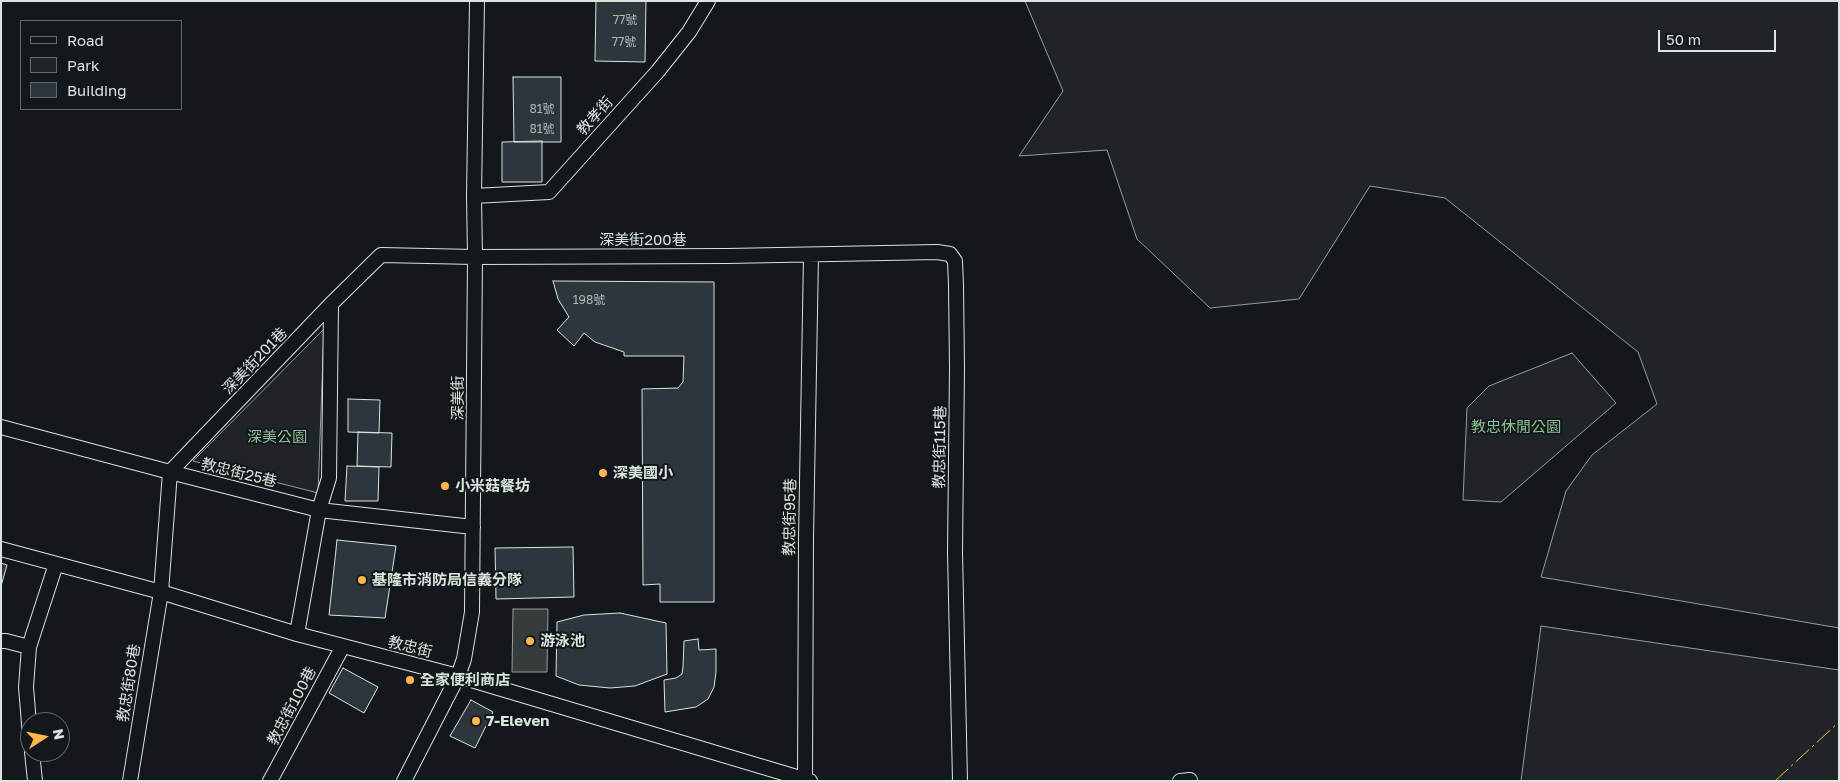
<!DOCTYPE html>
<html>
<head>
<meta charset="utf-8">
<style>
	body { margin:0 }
	#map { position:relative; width:1840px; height:782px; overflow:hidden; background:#14181c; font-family:"Golos Text",sans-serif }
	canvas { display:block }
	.frame { position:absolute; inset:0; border:2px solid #d8e6dc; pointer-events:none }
	.legend { position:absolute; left:20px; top:20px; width:162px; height:90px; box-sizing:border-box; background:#14181c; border:1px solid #626a69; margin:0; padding:6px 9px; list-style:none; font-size:15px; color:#d8e6dc }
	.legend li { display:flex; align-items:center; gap:10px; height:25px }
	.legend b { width:25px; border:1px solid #626a69 }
	.north { position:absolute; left:20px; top:712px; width:50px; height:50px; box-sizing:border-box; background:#14181c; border:1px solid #626a69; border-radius:50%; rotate:79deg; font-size:14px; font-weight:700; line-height:20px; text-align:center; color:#d8e6dc }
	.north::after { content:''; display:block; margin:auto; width:18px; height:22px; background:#ffb74d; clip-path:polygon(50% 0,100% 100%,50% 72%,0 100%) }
	.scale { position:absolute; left:1658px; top:30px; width:118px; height:22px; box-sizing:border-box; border:2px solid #d8e6dc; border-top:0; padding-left:6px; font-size:15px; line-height:18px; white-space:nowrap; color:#d8e6dc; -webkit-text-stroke:4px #14181c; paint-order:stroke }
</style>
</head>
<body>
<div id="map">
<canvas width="1840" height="782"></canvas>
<div class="frame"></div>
<ul class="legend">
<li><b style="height:6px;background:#14181c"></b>Road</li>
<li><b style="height:14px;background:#202428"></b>Park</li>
<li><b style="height:14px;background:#2c363c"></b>Building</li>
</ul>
<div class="north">N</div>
<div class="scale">50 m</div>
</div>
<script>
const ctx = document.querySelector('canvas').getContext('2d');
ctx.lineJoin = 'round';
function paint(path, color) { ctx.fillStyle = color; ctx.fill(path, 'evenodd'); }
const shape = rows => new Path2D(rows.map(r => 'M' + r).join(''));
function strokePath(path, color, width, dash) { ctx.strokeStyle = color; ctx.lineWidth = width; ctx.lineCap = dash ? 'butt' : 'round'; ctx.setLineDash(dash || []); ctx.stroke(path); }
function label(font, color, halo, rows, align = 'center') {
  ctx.font = font + ' "Golos Text","Noto Sans TC",sans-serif'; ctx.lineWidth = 4; ctx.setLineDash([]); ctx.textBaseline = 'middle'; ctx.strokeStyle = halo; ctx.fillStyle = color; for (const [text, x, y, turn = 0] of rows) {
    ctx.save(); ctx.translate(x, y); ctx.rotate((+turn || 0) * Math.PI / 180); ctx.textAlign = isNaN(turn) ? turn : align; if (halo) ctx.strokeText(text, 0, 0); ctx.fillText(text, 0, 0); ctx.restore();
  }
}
const green = shape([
	[1025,1,1839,1,1839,628,1541,577,1566,491,1592,455,1657,404,1638,352,1445,198,1370,186,1299,299,1210,308,1137,239,1107,150,1019,156,1063,91,1025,1],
	[324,329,318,493,193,461,324,329],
	[1572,353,1616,403,1501,502,1463,500,1467,408,1489,386,1572,353],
	[1541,626,1839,670,1839,781,1521,781,1541,626]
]);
const water = shape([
	[513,609,548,609,547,672,512,672,513,609]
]);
const building = shape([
	[596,1,646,1,645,62,595,61,596,1],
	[513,77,561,77,561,142,514,142,513,77],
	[542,141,542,182,502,182,502,142,542,141],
	[553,281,714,282,714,602,660,602,660,584,643,585,642,389,678,388,683,382,684,356,624,356,624,352,595,342,584,333,574,346,557,330,569,317,558,299,553,281],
	[348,399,380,400,379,433,348,432,348,399],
	[358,432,392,433,391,467,357,466,358,432],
	[347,466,379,467,378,501,345,501,347,466],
	[337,540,396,546,385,618,329,615,337,540],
	[573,547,574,597,496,599,495,548,573,547],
	[1,563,7,565,1,586,1,563],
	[620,613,666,623,667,674,635,686,610,688,579,685,556,676,557,622,584,615,620,613],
	[698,639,699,650,716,649,716,672,714,687,708,699,696,707,665,712,664,680,676,678,682,674,683,667,684,641,698,639],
	[343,668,378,687,364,713,329,693,343,668],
	[471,700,493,712,475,748,450,736,471,700]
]);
const street = shape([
	[474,196,549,192,658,71,689,32,708,1],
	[1,427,170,472,319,510,473,527],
	[1,549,161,592,297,634,458,676,810,781],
	[297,634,319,510,329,478,331,304],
	[1,641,6,641,29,647],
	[30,736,26,687,29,647,56,564],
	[32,752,35,781],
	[805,780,806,539,811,255],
	[130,781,161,592,170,472,331,304,381,255,475,257,727,256,937,252,950,254,955,261,956,285,957,368,955,552,960,781],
	[270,781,343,646],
	[404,781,458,676,464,659,472,612,475,257,474,196,477,1],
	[1180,781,1190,780]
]);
const power = shape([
	[1775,781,1839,722]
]);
const markers = [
	[603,473,5,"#ffb74d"],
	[445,486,5,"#ffb74d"],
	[362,580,5,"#ffb74d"],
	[530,641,5,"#ffb74d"],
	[410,680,5,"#ffb74d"],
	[476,721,5,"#ffb74d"]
];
const numberNames = [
	["77號",625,20],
	["77號",624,42],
	["81號",542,109],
	["81號",542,129],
	["198號",589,300]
];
const streetNames = [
	["教孝街",595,116,-48],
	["深美街200巷",643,240],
	["深美街201巷",255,361,-46],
	["深美街",458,398,-90],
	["教忠街115巷",940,447,-89],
	["教忠街25巷",239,473,14],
	["教忠街95巷",790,517,-89],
	["教忠街",410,647,14],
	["教忠街80巷",129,683,-81],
	["教忠街100巷",292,706,-62]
];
const parkNames = [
	["教忠休閒公園",1516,427],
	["深美公園",277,437]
];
const poiNames = [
	["深美國小",613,473],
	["小米菇餐坊",455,486],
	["基隆市消防局信義分隊",372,580],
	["游泳池",540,641],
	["全家便利商店",420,680],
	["7-Eleven",486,721]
];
paint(green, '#202428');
strokePath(green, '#939e99', 1);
paint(water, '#363b3e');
strokePath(water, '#939e99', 1);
paint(building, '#2c363c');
strokePath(building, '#d8e6dc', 1);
strokePath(street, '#d8e6dc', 16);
strokePath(street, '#14181c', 14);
strokePath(power, '#ffb74d', 1, [18, 4, 2.5, 4]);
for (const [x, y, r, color] of markers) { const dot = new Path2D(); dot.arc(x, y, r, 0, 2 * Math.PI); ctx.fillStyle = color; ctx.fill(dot); strokePath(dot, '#14181c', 2); }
label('12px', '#adbab4', null, numberNames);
label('15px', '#d8e6dc', '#14181c', streetNames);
label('15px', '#8ac095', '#14181c', parkNames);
label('bold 15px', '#d8e6dc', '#14181c', poiNames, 'left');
</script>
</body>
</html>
